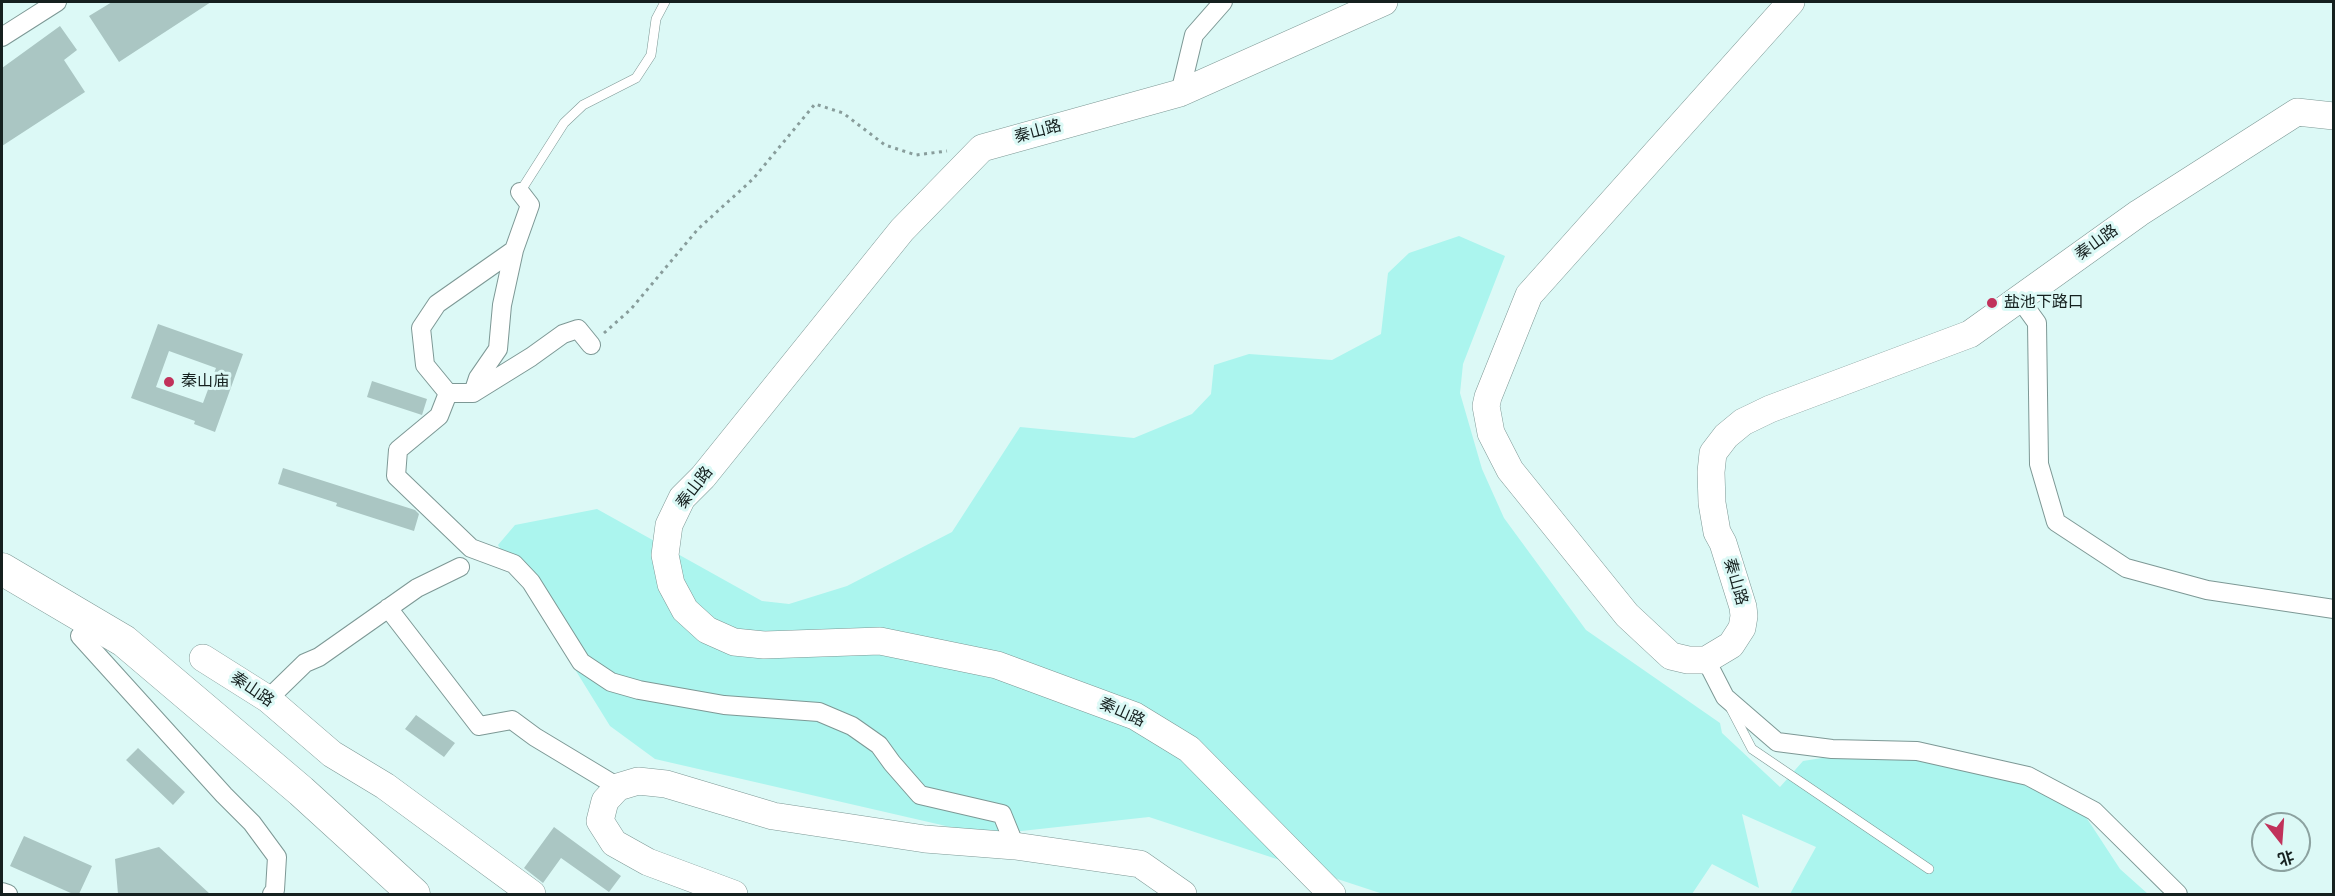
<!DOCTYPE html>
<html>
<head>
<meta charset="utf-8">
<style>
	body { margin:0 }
	#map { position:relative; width:2335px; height:896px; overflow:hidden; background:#dcf9f6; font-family:"Varela Round","Noto Sans SC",sans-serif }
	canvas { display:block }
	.frame { position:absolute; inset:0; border:3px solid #15201f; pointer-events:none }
	.north { position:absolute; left:2251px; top:812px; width:60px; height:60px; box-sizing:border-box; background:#dcf9f6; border:2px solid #8ca2a0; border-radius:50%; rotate:163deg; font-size:16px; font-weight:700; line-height:24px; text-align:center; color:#15201f }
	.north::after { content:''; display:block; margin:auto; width:21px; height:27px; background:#c1325b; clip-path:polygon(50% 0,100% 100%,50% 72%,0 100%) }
</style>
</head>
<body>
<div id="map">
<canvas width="2335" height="896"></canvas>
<div class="frame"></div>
<div class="north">北</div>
</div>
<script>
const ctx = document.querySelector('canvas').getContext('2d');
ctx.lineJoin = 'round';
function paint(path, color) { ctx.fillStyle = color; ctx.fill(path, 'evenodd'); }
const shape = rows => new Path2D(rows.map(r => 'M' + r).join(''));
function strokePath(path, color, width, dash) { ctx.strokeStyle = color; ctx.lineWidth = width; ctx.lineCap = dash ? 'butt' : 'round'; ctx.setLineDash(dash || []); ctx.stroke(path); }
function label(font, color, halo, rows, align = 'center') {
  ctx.font = font + ' "Varela Round","Noto Sans SC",sans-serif'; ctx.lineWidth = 6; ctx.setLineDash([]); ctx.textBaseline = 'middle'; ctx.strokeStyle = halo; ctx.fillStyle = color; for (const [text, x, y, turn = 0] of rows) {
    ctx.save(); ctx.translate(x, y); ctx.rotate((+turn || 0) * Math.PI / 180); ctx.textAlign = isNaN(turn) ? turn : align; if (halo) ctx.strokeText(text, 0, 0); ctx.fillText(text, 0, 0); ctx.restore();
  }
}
const green = shape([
	[1459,236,1505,256,1463,364,1460,393,1482,469,1504,518,1586,630,1720,723,1722,733,1780,787,1803,761,1879,749,1918,752,2054,794,2086,817,2120,869,2148,894,1790,894,1816,847,1742,814,1759,888,1712,864,1692,894,1383,894,1149,817,985,835,655,759,610,726,498,545,515,525,597,509,762,601,789,604,847,586,952,532,1020,427,1134,438,1192,414,1211,394,1214,365,1249,354,1332,360,1381,334,1388,273,1409,253]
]);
const building = shape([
	[112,2,211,2,119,62,89,16],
	[60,26,77,50,64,60,85,92,2,146,2,68],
	[158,324,243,354,215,432,194,424,195,421,131,398],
	[169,351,216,368,203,403,156,387],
	[372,381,427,399,422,415,367,397],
	[283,468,415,510,419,514,414,531,336,506,337,503,278,484],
	[416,715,455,743,444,757,405,729],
	[138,748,185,792,173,805,126,760],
	[554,827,621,876,609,892,561,858,543,883,524,868],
	[24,836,92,866,79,894,73,894,10,866],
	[159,847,210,894,118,894,115,859]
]);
const path = shape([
	[604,333,631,309,698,229,753,179,815,104,843,113,885,145,916,155,947,151]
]);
const service = shape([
	[520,192,564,123,583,105,636,78,651,55,656,19,665,2],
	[1731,709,1752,749,1929,869]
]);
const minor = shape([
	[2,37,57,2],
	[1180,93,1194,35,1223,2],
	[514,250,437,304,421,328,425,365,448,393,473,393,531,357,563,334,578,329,591,345],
	[2019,298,2037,323,2039,464,2056,522,2126,568,2207,590,2334,609],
	[448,393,439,416,398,450,396,476,471,548,514,564,531,582,581,662,611,682,639,690,724,705,819,712,852,726,879,745,892,763,920,795,1002,814,1015,846],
	[473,393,478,378,498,349,502,305,514,250,530,205,520,192],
	[388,608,479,726,512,720,535,737,618,787],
	[80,636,224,795,252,823,277,857,275,890,272,894],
	[1706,660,1725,697,1777,742,1832,749,1917,751,2028,776,2094,811,2178,894],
	[268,699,305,663,319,657,417,588,460,567],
	[2,892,8,894]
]);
const secondary = shape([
	[1791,2,1529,295,1488,397,1486,406,1491,433,1510,470,1627,615,1671,656,1688,660,1706,660,1731,645,1742,628,1744,616,1743,607,1723,543,1717,532,1712,503,1711,472,1713,453,1726,436,1743,422,1770,409,1970,334,2139,213,2297,112,2334,116],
	[203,658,268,699,332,754,385,786,532,894],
	[734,894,648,862,614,843,600,821,605,801,618,787,638,781,666,784,773,816,925,839,1015,846,1140,864,1183,894],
	[1332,894,1189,749,1135,716,997,665,880,641,764,645,734,642,707,630,685,610,671,584,665,555,669,525,682,498,703,477,902,230,982,148,1180,93,1384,2]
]);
const trunk = shape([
	[2,569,124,641,301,791,414,894]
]);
const markers = [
	[1992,303,6,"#c1325b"],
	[169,382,6,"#c1325b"]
];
const streetNames = [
	["秦山路",1038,132,-15],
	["秦山路",2097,243,-36],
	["秦山路",695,488,-52],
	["秦山路",1735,582,74],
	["秦山路",252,690,34],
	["秦山路",1122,713,24]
];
const poiNames = [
	["盐池下路口",2004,303],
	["秦山庙",181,382]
];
paint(green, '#abf5ee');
paint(building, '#aac6c3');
strokePath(service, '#7d9895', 10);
strokePath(minor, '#7d9895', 20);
strokePath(secondary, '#7d9895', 28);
strokePath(trunk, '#7d9895', 33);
strokePath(path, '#889d9b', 3, [3, 4.5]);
strokePath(service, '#fff', 9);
strokePath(minor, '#fff', 18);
strokePath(secondary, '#fff', 27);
strokePath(trunk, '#fff', 32);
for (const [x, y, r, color] of markers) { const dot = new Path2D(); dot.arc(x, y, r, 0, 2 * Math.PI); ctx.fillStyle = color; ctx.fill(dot); strokePath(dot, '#dcf9f6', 2); }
label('16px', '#15201f', '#dcf9f6', streetNames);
label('16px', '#15201f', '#dcf9f6', poiNames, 'left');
</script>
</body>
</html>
